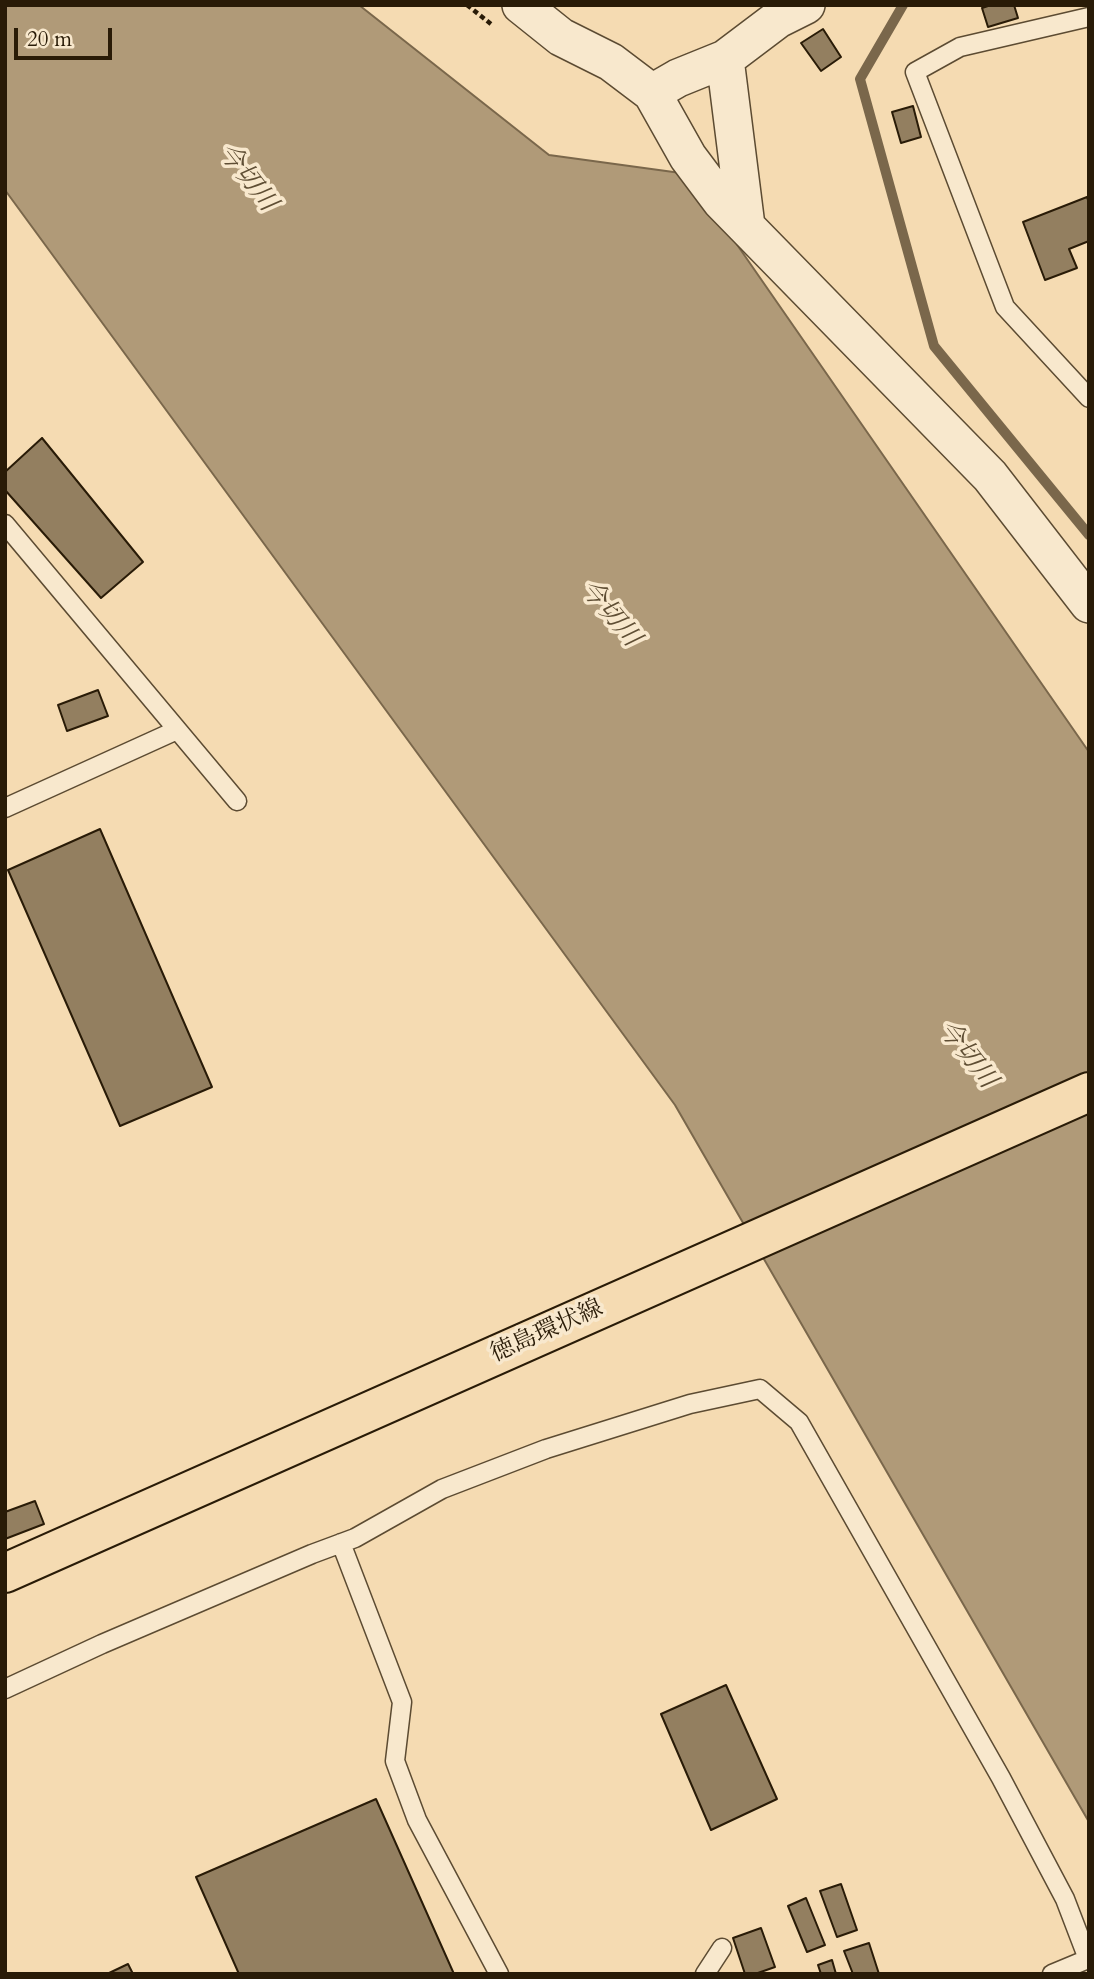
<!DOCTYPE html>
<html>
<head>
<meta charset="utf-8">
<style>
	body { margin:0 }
	#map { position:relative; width:1094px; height:1979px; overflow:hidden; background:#f5dbb2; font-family:Cardo,serif }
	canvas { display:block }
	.frame { position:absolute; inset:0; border:7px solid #291b07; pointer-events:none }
	.scale { position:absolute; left:14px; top:28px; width:98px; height:32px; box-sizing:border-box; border:4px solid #291b07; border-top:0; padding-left:9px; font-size:21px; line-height:24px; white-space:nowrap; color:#291b07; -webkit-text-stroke:5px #f8e8cd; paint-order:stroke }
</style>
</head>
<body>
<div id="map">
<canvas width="1094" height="1979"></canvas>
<div class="frame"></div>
<div class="scale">20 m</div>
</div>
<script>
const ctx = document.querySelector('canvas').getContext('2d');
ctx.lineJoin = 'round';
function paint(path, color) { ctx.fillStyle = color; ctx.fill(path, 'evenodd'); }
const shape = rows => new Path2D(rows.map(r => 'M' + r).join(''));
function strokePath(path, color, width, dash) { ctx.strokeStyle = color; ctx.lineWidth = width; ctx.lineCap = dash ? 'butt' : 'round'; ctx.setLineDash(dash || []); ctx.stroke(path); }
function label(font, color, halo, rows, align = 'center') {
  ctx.font = font + ' Cardo,"Noto Serif JP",serif'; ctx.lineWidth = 7; ctx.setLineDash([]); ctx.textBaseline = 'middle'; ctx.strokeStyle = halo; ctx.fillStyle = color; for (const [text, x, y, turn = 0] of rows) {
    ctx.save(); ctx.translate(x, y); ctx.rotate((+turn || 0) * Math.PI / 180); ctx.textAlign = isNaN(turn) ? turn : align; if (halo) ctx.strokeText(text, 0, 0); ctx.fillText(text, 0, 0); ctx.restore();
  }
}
const water = shape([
	[5,5,359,5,549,155,688,174,1089,752,1089,1822,675,1105,5,190,5,5]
]);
const stream = shape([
	[903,5,860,79,934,346,1089,535]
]);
const building = shape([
	[991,5,1014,5,1018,18,988,27,982,8,991,5],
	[823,29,841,57,821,71,801,43,823,29],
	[913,106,921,137,901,143,892,112,913,106],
	[1087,197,1089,203,1089,241,1069,249,1077,268,1045,280,1023,222,1087,197],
	[42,438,143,562,101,598,5,490,5,472,42,438],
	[98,690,108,716,67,731,58,705,98,690],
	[100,829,212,1087,120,1126,8,870,100,829],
	[35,1501,44,1524,5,1539,5,1512,35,1501],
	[726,1685,777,1799,711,1830,661,1714,726,1685],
	[376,1799,454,1974,239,1974,196,1877,376,1799],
	[841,1884,857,1930,837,1937,820,1891,841,1884],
	[806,1898,825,1945,807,1952,788,1906,806,1898],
	[761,1928,775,1967,755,1974,745,1974,733,1938,761,1928],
	[869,1943,879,1974,853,1974,844,1951,869,1943],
	[832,1960,836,1974,821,1974,818,1965,832,1960],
	[128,1964,133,1974,107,1974,128,1964]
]);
const path = shape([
	[467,5,491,24]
]);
const lane = shape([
	[1089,17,960,47,915,72,1005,307,1089,398],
	[5,524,237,801],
	[5,808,177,730],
	[341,1543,402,1702,395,1761,417,1820,499,1974],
	[5,1689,102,1644,312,1554,355,1538,442,1489,546,1449,690,1404,760,1389,799,1422,1001,1778,1065,1899,1088,1959,1052,1974],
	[705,1974,722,1948]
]);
const street = shape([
	[521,5,561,37,611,62,652,93,688,157,721,201,990,476,1089,604],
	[725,59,746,226],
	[652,93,678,78,725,59,778,19,806,5]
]);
const primary = shape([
	[5,1573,1089,1092]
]);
const streetNames = [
	["徳島環状線",547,1332,-24]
];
const waterNames = [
	["今切川",246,178,52],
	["今切川",609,614,50],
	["今切川",966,1055,52]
];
paint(water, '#b09a78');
strokePath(water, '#7a674b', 2);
strokePath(stream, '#7a674b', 10);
paint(building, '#937f60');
strokePath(building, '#291b07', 2);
strokePath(lane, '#5c4b32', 21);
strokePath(street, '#5c4b32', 40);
strokePath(primary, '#291b07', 42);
strokePath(path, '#291b07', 4.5, [5, 3.5]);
strokePath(lane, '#f8e8cd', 18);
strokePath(street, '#f8e8cd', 37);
strokePath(primary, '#f5dbb2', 38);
label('24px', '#291b07', '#f8e8cd', streetNames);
label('italic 26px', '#5f4e34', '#f8e8cd', waterNames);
</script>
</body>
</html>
